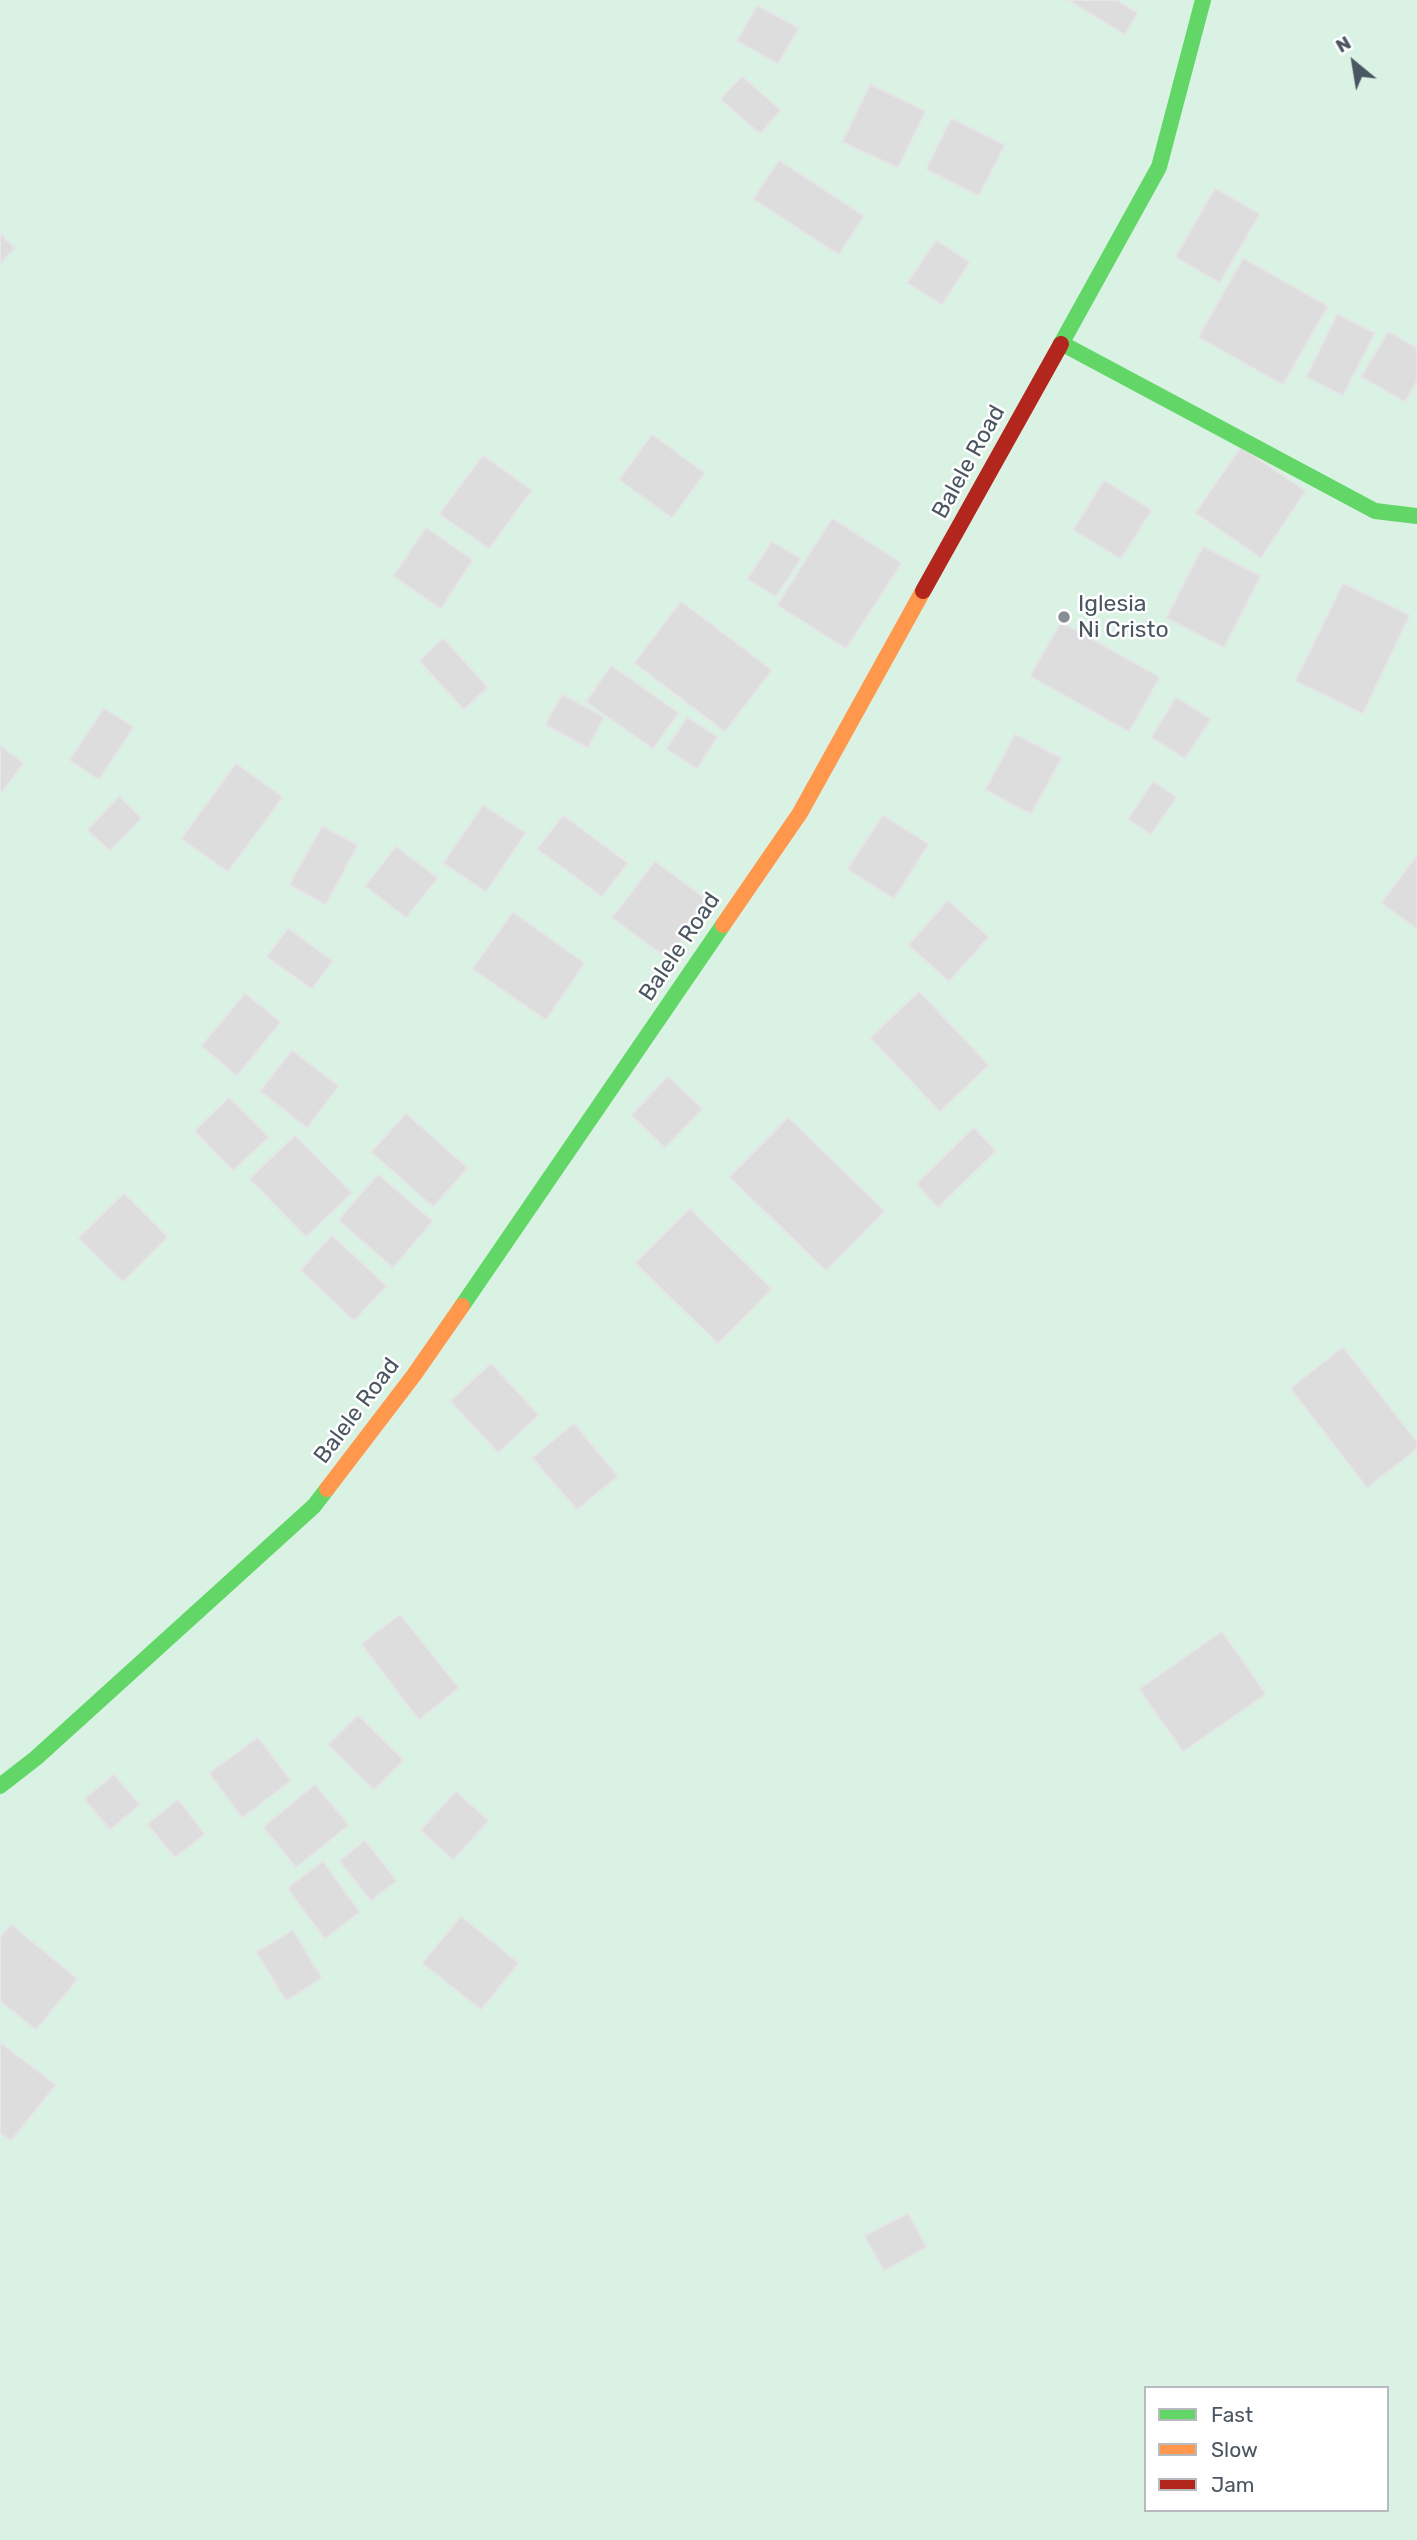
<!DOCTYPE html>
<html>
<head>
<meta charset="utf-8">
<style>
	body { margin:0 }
	#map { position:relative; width:1417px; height:2540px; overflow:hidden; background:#f4f4f4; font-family:Rubik,sans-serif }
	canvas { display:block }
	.legend { position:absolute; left:1144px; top:2386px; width:245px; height:126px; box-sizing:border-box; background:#fff; border:2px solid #b7bbc0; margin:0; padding:9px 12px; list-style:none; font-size:21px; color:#4a5661 }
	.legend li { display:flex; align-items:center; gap:14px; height:35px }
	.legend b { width:35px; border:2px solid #b7bbc0 }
	.north { position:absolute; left:1319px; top:28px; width:70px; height:70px; -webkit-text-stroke:5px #fff; paint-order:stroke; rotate:330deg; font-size:19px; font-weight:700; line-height:28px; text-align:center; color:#4a5661 }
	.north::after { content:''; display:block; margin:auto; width:24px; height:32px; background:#4a5661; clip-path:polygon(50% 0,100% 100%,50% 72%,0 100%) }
</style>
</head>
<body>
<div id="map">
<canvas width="1417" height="2540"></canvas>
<ul class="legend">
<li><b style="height:9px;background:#63d668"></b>Fast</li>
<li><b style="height:9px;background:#ff974d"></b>Slow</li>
<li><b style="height:9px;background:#b3261e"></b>Jam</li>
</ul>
<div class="north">N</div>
</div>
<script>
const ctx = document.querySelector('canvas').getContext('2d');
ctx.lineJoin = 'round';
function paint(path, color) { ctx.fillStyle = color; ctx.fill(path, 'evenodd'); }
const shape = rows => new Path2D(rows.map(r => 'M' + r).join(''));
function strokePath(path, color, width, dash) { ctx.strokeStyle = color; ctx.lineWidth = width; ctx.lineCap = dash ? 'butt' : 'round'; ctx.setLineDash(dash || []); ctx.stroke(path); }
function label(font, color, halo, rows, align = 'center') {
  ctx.font = font + ' Rubik,sans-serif'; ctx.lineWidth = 5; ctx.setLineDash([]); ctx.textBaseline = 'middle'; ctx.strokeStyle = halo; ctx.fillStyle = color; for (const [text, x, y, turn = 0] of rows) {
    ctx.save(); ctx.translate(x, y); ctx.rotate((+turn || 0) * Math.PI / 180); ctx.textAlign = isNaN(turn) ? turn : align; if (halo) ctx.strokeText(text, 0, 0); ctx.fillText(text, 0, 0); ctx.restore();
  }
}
const green = shape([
	[0,0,1417,0,1417,2540,0,2540],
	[1146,2388,1387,2388,1387,2510,1146,2510]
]);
const building = shape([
	[1068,0,1117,0,1138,13,1125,35,1068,0],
	[757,5,799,28,778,64,737,41,757,5],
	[742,76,781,110,760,134,720,99,742,76],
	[870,84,926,111,898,168,842,142,870,84],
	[951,118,1005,145,979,196,926,169,951,118],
	[779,160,864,216,839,255,753,199,779,160],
	[1215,188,1260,214,1220,283,1175,257,1215,188],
	[0,233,15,248,0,264,0,233],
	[936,240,970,262,942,305,907,283,936,240],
	[1243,258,1328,306,1283,385,1198,337,1243,258],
	[1337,314,1375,333,1343,396,1306,377,1337,314],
	[1388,331,1417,348,1417,381,1405,402,1361,377,1388,331],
	[652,434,705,473,672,518,619,480,652,434],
	[1241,447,1306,491,1261,558,1195,513,1241,447],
	[483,455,532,490,489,549,439,514,483,455],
	[1104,480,1152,510,1121,559,1073,530,1104,480],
	[832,518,902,563,846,649,777,605,832,518],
	[426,527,473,560,441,609,393,576,426,527],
	[772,541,801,559,776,597,747,579,772,541],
	[1203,546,1261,576,1224,648,1166,618,1203,546],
	[1343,583,1410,615,1363,714,1295,681,1343,583],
	[681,601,772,670,725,732,634,663,681,601],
	[1061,622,1160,677,1129,732,1030,676,1061,622],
	[443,638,488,687,464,710,419,661,443,638],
	[611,665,679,713,653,749,586,702,611,665],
	[562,694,604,717,588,748,545,725,562,694],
	[1176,697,1211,719,1185,759,1151,737,1176,697],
	[104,708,134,727,99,780,69,760,104,708],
	[687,717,718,737,697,769,666,749,687,717],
	[1015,734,1062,758,1031,814,985,790,1015,734],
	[0,745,24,763,0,795,0,745],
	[236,763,283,797,228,872,181,839,236,763],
	[1153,781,1177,797,1151,835,1128,819,1153,781],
	[119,796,142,818,110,851,87,830,119,796],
	[483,805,526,833,486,892,443,863,483,805],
	[563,815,628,863,602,897,537,849,563,815],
	[883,815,929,844,894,899,847,869,883,815],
	[322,826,358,845,326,905,289,885,322,826],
	[396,846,438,878,406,918,365,886,396,846],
	[1417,855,1417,929,1381,903,1417,855],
	[655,861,710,902,668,959,612,918,655,861],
	[948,900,989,937,949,982,908,945,948,900],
	[513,912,585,963,546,1020,472,969,513,912],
	[288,928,333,961,312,989,266,957,288,928],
	[919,991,989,1065,940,1112,870,1038,919,991],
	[245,993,281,1022,237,1076,201,1046,245,993],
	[292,1050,339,1086,307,1128,260,1091,292,1050],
	[668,1076,703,1109,665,1148,631,1115,668,1076],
	[229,1097,269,1137,233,1171,194,1131,229,1097],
	[406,1113,468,1168,433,1207,371,1152,406,1113],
	[788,1117,885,1211,826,1271,729,1177,788,1117],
	[974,1127,996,1151,938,1208,916,1184,974,1127],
	[295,1135,352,1193,306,1237,249,1179,295,1135],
	[378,1174,433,1221,393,1268,338,1220,378,1174],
	[124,1193,168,1237,123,1282,78,1238,124,1193],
	[690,1208,772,1289,718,1344,635,1263,690,1208],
	[332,1235,387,1286,354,1321,300,1270,332,1235],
	[1343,1347,1417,1442,1417,1449,1367,1488,1290,1388,1343,1347],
	[491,1363,539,1415,498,1453,450,1401,491,1363],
	[574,1423,618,1476,577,1510,532,1458,574,1423],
	[400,1614,459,1688,419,1720,361,1644,400,1614],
	[1222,1631,1266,1694,1183,1752,1139,1689,1222,1631],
	[358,1715,404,1760,374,1790,328,1745,358,1715],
	[258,1737,291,1781,242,1818,209,1773,258,1737],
	[114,1774,140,1805,110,1830,84,1799,114,1774],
	[315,1784,349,1825,296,1868,263,1827,315,1784],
	[456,1791,489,1821,453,1860,420,1830,456,1791],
	[178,1799,205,1834,175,1858,147,1824,178,1799],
	[365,1840,397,1881,371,1901,339,1861,365,1840],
	[323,1861,360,1912,325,1939,287,1888,323,1861],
	[461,1916,519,1963,481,2010,422,1963,461,1916],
	[11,1924,78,1979,36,2030,0,2001,0,1937,11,1924],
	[293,1930,322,1978,286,2001,256,1952,293,1930],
	[0,2042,56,2085,11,2141,0,2133,0,2042],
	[908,2213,927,2247,884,2271,864,2236,908,2213]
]);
const fast = shape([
	[1061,343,1375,511,1417,516],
	[1061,344,1159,167,1203,0],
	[462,1306,723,925],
	[0,1786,36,1758,314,1506,327,1489]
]);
const slow = shape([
	[723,925,800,813,923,591],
	[327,1489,414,1375,462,1306]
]);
const jam = shape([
	[923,591,1061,344]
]);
const markers = [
	[1064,617,7,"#868d94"]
];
const streetNames = [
	["Balele Road",969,462,-61],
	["Balele Road",680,947,-56],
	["Balele Road",357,1411,-53]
];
const poiNames = [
	["Iglesia",1078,604],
	["Ni Cristo",1078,630]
];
paint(green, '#d9f2e3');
paint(building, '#ddddde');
strokePath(building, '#e5e6e7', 2);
strokePath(fast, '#63d668', 16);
strokePath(slow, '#ff974d', 16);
strokePath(jam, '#b3261e', 16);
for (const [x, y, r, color] of markers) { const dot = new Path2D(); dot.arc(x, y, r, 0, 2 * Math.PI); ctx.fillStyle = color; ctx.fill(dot); strokePath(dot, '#fff', 2.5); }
label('23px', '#4a5661', '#fff', streetNames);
label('23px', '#4a5661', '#fff', poiNames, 'left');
</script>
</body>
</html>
